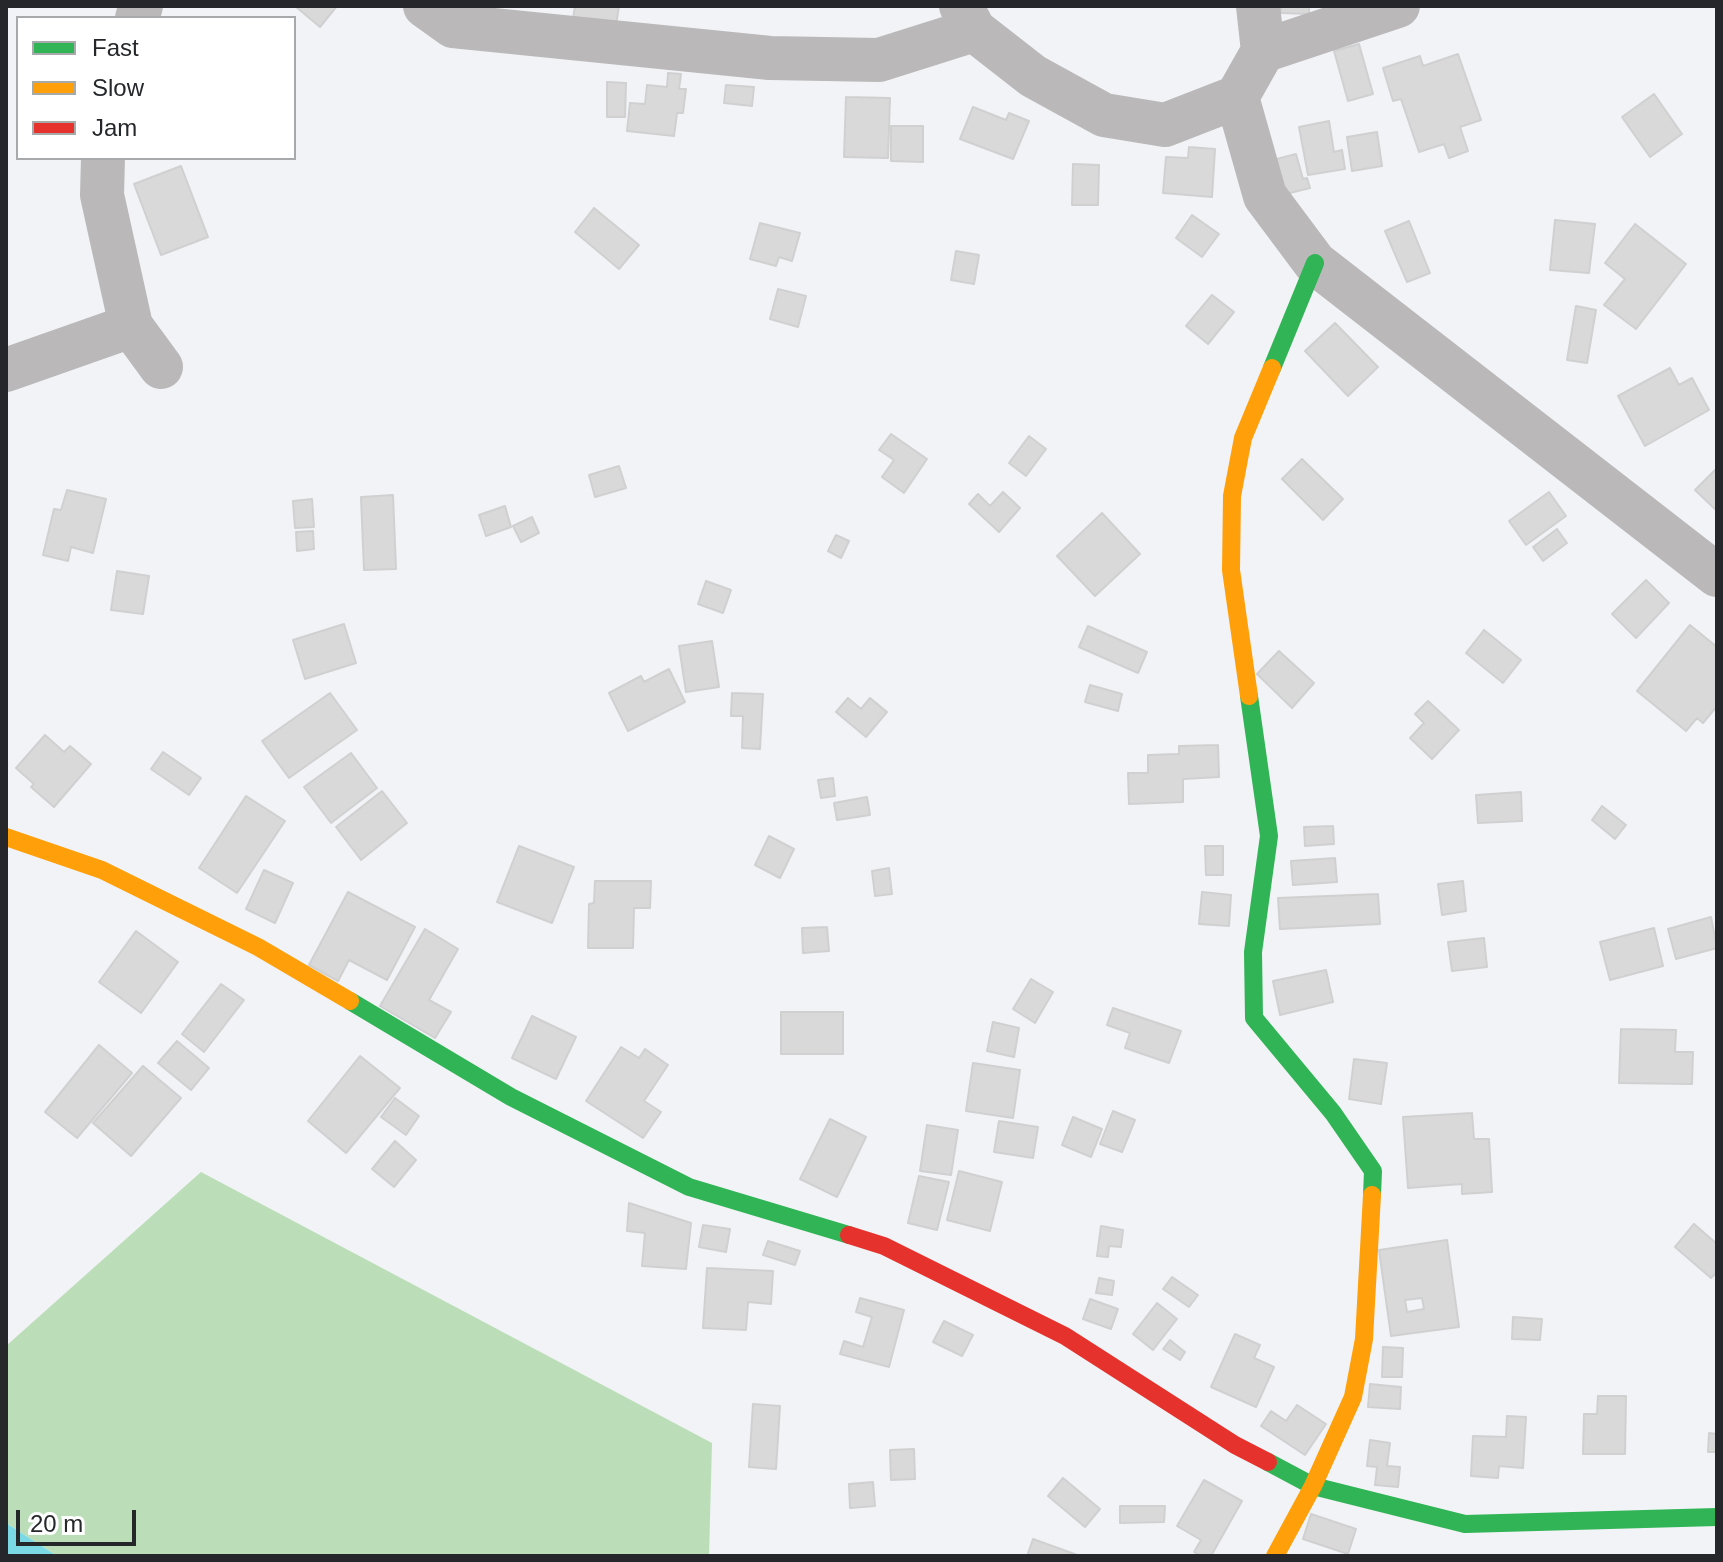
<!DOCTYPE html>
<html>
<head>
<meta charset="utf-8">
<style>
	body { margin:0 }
	#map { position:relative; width:1723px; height:1562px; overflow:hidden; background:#f1f3f6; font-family:Helvetica,sans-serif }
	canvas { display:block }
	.frame { position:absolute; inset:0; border:8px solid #26272a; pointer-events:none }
	.legend { position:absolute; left:16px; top:16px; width:280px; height:144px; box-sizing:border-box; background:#fff; border:2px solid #a8a9aa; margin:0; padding:10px 14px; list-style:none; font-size:24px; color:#26272a }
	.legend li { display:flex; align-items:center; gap:16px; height:40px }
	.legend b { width:40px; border:2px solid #a8a9aa }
	.scale { position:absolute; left:16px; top:1510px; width:120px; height:36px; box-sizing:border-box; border:4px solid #26272a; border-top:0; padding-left:10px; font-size:24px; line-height:28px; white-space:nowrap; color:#26272a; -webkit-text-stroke:6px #fff; paint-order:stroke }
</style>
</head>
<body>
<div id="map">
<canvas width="1723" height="1562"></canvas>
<div class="frame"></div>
<ul class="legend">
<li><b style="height:10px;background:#30b455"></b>Fast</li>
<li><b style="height:10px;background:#ff9f0a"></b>Slow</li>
<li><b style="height:10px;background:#e5322d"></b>Jam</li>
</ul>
<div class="scale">20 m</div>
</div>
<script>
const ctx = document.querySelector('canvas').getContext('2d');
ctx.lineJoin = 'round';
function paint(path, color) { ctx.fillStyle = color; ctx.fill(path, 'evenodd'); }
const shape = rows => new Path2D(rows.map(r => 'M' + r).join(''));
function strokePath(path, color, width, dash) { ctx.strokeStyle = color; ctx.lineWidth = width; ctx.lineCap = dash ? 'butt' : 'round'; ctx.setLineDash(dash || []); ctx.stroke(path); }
const forest = shape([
	[201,1172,712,1443,709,1556,57,1556,6,1523,6,1346]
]);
const water = shape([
	[6,1523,57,1556,6,1556]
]);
const building = shape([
	[295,6,337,6,320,27,295,6],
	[575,6,623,6,619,6,616,25,573,19,575,6],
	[1281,6,1309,6,1309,14,1281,13,1281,6],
	[1359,44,1373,94,1348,101,1334,51,1359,44],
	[1458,54,1481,120,1460,127,1468,151,1449,158,1444,144,1419,152,1401,99,1393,101,1383,68,1420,56,1423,66,1458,54],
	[668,73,681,74,679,89,686,89,683,113,677,113,674,136,627,131,630,103,645,104,647,85,667,87,668,73],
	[607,82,626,83,625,117,607,117,607,82],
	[726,85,754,87,752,106,724,103,726,85],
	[1654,94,1682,134,1650,157,1622,117,1654,94],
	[846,97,890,98,888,158,844,157,846,97],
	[973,107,1006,120,1009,113,1029,121,1013,159,960,139,973,107],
	[1329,121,1334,152,1342,150,1345,169,1308,175,1299,127,1329,121],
	[891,126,923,126,923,162,891,161,891,126],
	[1377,132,1382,166,1352,171,1347,137,1377,132],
	[1189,147,1215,149,1212,197,1163,193,1166,157,1188,158,1189,147],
	[1296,154,1303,179,1307,178,1310,188,1282,195,1273,160,1296,154],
	[1073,164,1099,165,1098,205,1072,205,1073,164],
	[181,166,208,237,161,255,134,184,181,166],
	[594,208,639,245,619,269,575,232,594,208],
	[1192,215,1219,234,1202,257,1176,238,1192,215],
	[1555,220,1595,224,1589,273,1550,270,1555,220],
	[1409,221,1430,273,1407,282,1385,231,1409,221],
	[760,223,800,233,792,261,779,257,776,266,750,259,760,223],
	[1635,224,1686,264,1636,329,1604,305,1625,279,1605,263,1635,224],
	[956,251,979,255,974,284,951,280,956,251],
	[778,289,806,296,798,327,770,319,778,289],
	[1212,295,1234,312,1208,344,1186,326,1212,295],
	[1576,306,1596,310,1587,363,1567,360,1576,306],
	[1335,323,1378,367,1348,396,1305,351,1335,323],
	[1670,368,1679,385,1692,378,1709,410,1645,446,1618,396,1670,368],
	[891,434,927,459,904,493,882,477,894,460,879,450,891,434],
	[1029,436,1046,449,1026,476,1009,463,1029,436],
	[1302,459,1343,499,1323,520,1282,479,1302,459],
	[619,466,626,488,595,497,589,475,619,466],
	[1717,468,1717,511,1695,490,1717,468],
	[67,490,106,499,93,553,71,547,68,561,43,555,54,509,61,510,67,490],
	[1003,492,1020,508,999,532,969,504,978,494,990,506,1003,492],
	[1549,492,1566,516,1526,545,1509,521,1549,492],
	[393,495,396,569,364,570,361,497,393,495],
	[312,499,314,527,295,528,293,501,312,499],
	[505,506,511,527,486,536,479,515,505,506],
	[1102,513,1140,554,1095,596,1057,556,1102,513],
	[532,517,539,533,521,542,513,526,532,517],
	[1557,529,1567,543,1543,561,1533,547,1557,529],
	[313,531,314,549,297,551,296,532,313,531],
	[836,535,849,541,841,558,828,551,836,535],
	[117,571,149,576,143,614,111,610,117,571],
	[1646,580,1669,603,1636,638,1612,614,1646,580],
	[706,581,731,590,723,613,698,604,706,581],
	[344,624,356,663,305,679,293,640,344,624],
	[1690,625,1717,647,1717,706,1703,723,1697,718,1686,731,1637,691,1690,625],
	[1088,626,1147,652,1138,673,1079,647,1088,626],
	[1484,630,1521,660,1503,683,1466,653,1484,630],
	[712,641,719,687,686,692,679,646,712,641],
	[1279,651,1314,683,1292,708,1257,674,1279,651],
	[669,669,685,702,628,731,609,693,641,676,644,682,669,669],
	[1090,685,1122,694,1118,711,1085,702,1090,685],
	[330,693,357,730,289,778,262,741,330,693],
	[732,693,763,694,760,749,742,748,743,716,731,716,732,693],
	[848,698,861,709,870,698,887,712,866,737,836,712,848,698],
	[1428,701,1459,730,1432,759,1410,738,1424,723,1415,714,1428,701],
	[45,735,64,752,70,746,91,764,54,807,31,787,34,784,16,768,45,735],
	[1218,745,1219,777,1183,779,1183,802,1129,804,1128,773,1148,773,1148,755,1179,754,1179,746,1218,745],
	[163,752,201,778,189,795,151,769,163,752],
	[351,753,377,788,331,823,304,787,351,753],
	[833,778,835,796,821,798,818,780,833,778],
	[382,791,407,823,361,860,336,827,382,791],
	[1521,792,1522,821,1478,823,1476,795,1521,792],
	[246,796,285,821,237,893,199,868,246,796],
	[867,797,870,815,837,820,834,803,867,797],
	[1602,806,1626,825,1615,839,1592,820,1602,806],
	[1333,826,1334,844,1305,846,1304,827,1333,826],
	[769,836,794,849,780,878,755,865,769,836],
	[519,846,574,867,552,923,497,902,519,846],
	[1205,846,1223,846,1223,875,1206,875,1205,846],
	[1335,858,1337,882,1293,885,1291,861,1335,858],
	[889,868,892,894,875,896,872,871,889,868],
	[264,870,293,883,275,923,246,909,264,870],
	[595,881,651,881,650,908,634,908,633,948,588,948,589,904,594,903,595,881],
	[1463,881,1466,911,1442,915,1438,884,1463,881],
	[348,892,415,927,387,980,349,960,338,981,309,965,348,892],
	[1202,892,1231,895,1229,926,1199,924,1202,892],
	[1378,894,1380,924,1280,929,1278,898,1378,894],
	[1711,917,1717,948,1676,959,1668,929,1711,917],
	[827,927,829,951,803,953,802,928,827,927],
	[1654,928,1663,966,1610,980,1600,942,1654,928],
	[425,929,458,949,429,1000,451,1012,435,1038,380,1006,425,929],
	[136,931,178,962,141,1013,99,982,136,931],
	[1484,938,1487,967,1452,971,1448,942,1484,938],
	[1326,970,1333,1002,1280,1015,1273,981,1326,970],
	[1031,979,1053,992,1035,1023,1013,1009,1031,979],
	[221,984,244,1000,204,1052,182,1034,221,984],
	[1113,1008,1181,1031,1169,1063,1125,1048,1130,1033,1107,1025,1113,1008],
	[781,1012,843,1012,843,1054,781,1054,781,1012],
	[532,1016,576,1037,556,1079,512,1058,532,1016],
	[993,1022,1019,1028,1014,1057,987,1051,993,1022],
	[1621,1029,1676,1030,1675,1052,1693,1052,1692,1084,1619,1083,1621,1029],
	[177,1041,209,1068,191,1090,158,1063,177,1041],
	[99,1045,132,1073,77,1138,45,1112,99,1045],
	[621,1047,639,1058,645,1049,668,1065,644,1101,661,1112,643,1138,586,1101,621,1047],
	[360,1056,400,1088,346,1153,308,1121,360,1056],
	[1354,1059,1387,1063,1381,1104,1349,1099,1354,1059],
	[973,1063,1020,1070,1013,1118,966,1111,973,1063],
	[143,1066,181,1098,131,1156,93,1123,143,1066],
	[395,1098,419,1116,406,1135,381,1117,395,1098],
	[1113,1111,1135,1120,1122,1152,1100,1144,1113,1111],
	[1472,1113,1474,1139,1489,1139,1492,1192,1462,1194,1462,1184,1408,1188,1403,1117,1472,1113],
	[1073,1117,1102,1129,1091,1157,1062,1145,1073,1117],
	[830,1119,866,1137,837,1197,800,1179,830,1119],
	[999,1121,1038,1127,1033,1158,994,1152,999,1121],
	[927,1125,958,1130,951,1175,920,1171,927,1125],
	[395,1141,416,1160,394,1187,372,1169,395,1141],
	[959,1171,1002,1182,990,1231,947,1220,959,1171],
	[919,1176,949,1182,937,1230,908,1223,919,1176],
	[629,1203,691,1223,686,1269,642,1266,645,1233,627,1231,629,1203],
	[1694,1224,1717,1244,1717,1272,1711,1278,1675,1247,1694,1224],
	[703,1225,730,1229,726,1252,699,1247,703,1225],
	[1101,1226,1123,1230,1121,1247,1109,1246,1108,1257,1097,1256,1101,1226],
	[1447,1240,1459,1327,1391,1336,1379,1250,1447,1240],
	[1422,1298,1424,1309,1407,1312,1405,1300,1422,1298],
	[768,1241,800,1251,795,1265,763,1255,768,1241],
	[707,1268,773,1271,771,1304,748,1302,746,1330,703,1328,707,1268],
	[1172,1277,1198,1295,1189,1307,1163,1289,1172,1277],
	[1099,1278,1114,1281,1112,1295,1096,1293,1099,1278],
	[860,1298,904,1310,889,1367,840,1354,844,1341,863,1347,872,1317,856,1312,860,1298],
	[1090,1299,1118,1309,1111,1329,1083,1319,1090,1299],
	[1157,1303,1177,1319,1153,1350,1133,1334,1157,1303],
	[1513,1317,1542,1319,1540,1340,1512,1339,1513,1317],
	[944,1321,973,1335,962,1356,933,1342,944,1321],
	[1235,1334,1260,1345,1254,1358,1274,1367,1256,1407,1211,1387,1235,1334],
	[1170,1340,1185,1352,1180,1360,1163,1349,1170,1340],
	[1383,1347,1403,1348,1402,1377,1382,1377,1383,1347],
	[1370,1384,1401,1387,1400,1409,1368,1407,1370,1384],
	[1598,1396,1626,1396,1625,1454,1583,1454,1584,1414,1597,1414,1598,1396],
	[753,1404,780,1406,776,1469,749,1467,753,1404],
	[1297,1405,1326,1424,1305,1455,1261,1426,1271,1411,1286,1421,1297,1405],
	[1507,1416,1526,1417,1523,1468,1499,1466,1498,1478,1471,1476,1473,1436,1506,1437,1507,1416],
	[1709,1433,1717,1434,1717,1452,1708,1452,1709,1433],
	[1370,1440,1390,1443,1387,1466,1400,1467,1398,1487,1375,1485,1377,1467,1367,1466,1370,1440],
	[914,1449,915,1479,891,1480,890,1450,914,1449],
	[1063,1478,1100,1509,1085,1527,1048,1496,1063,1478],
	[1204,1480,1242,1501,1211,1556,1201,1556,1194,1552,1201,1540,1177,1526,1204,1480],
	[873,1482,875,1506,850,1508,849,1484,873,1482],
	[1120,1506,1165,1506,1164,1522,1120,1523,1120,1506],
	[1311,1514,1356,1529,1348,1554,1303,1539,1311,1514],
	[1033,1539,1080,1556,1027,1556,1033,1539]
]);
const street = shape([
	[425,6,453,26,770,58,879,60,974,30],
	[961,6,974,30,1033,76,1104,115,1165,125,1237,97,1265,196,1315,263,1717,575],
	[1258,6,1263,51],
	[137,18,141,6],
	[1237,97,1263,51,1398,6],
	[103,158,102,195,131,326,161,367],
	[6,370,131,326]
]);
const fast = shape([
	[1272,368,1315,263],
	[1249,696,1269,836,1253,952,1254,1018,1333,1113,1373,1171,1372,1195],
	[350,1001,511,1097,689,1187,849,1235],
	[1268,1462,1313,1486,1465,1524,1717,1517]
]);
const slow = shape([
	[1249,696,1231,570,1232,496,1243,438,1272,368],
	[6,837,102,870,258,947,350,1001],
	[1275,1556,1313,1486,1353,1397,1364,1339,1372,1195]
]);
const jam = shape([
	[849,1235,884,1246,1065,1336,1235,1445,1268,1462]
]);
paint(forest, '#bbdeb8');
paint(water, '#7bd9e5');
paint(building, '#dad9da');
strokePath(building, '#d0d0d1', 2);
strokePath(street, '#bab8b9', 44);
strokePath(fast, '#30b455', 18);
strokePath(slow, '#ff9f0a', 18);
strokePath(jam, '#e5322d', 18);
</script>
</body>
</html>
